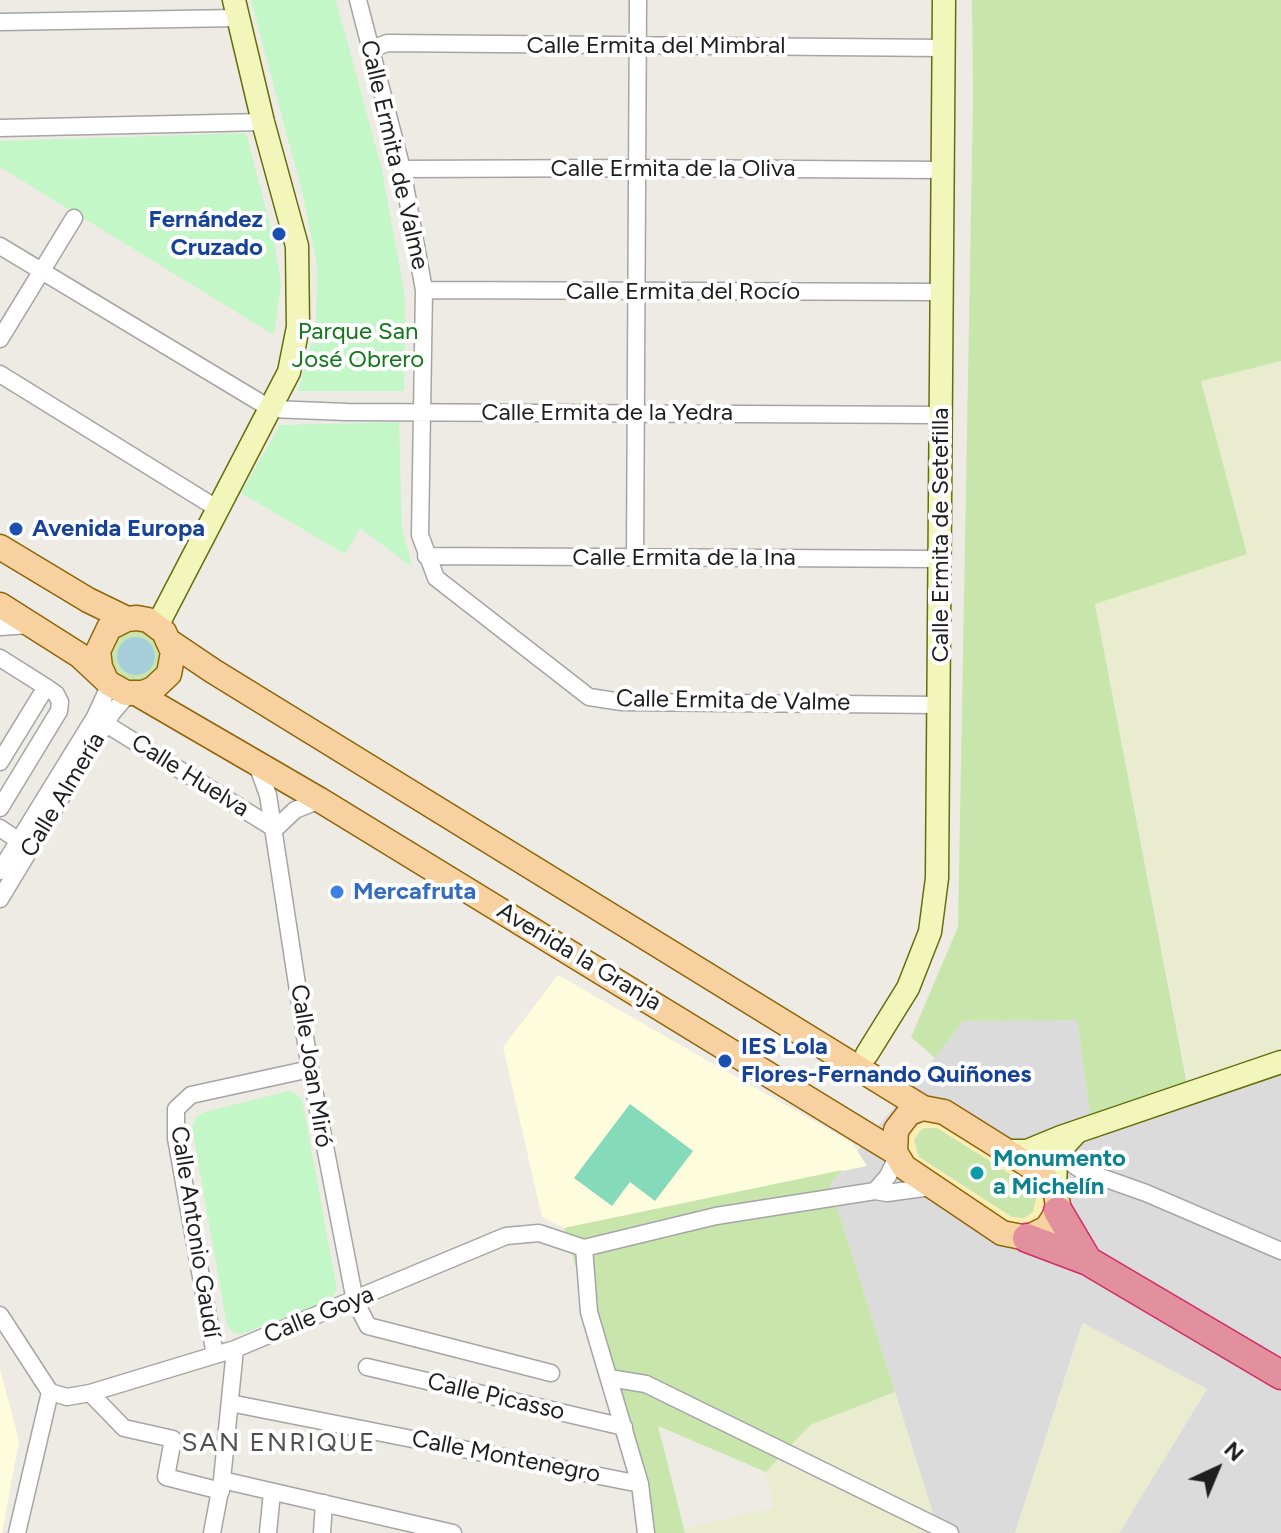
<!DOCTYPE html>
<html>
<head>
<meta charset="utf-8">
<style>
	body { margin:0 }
	#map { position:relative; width:1281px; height:1533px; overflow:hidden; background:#eeebe4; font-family:Figtree,sans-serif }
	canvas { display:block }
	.north { position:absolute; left:1177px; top:1429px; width:80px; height:80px; -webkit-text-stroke:6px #fff; paint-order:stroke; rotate:44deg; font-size:22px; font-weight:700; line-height:32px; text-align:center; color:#1e1e1e }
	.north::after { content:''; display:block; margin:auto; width:28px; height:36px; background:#1e1e1e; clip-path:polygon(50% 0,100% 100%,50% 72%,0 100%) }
</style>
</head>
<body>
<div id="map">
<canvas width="1281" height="1533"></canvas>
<div class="north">N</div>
</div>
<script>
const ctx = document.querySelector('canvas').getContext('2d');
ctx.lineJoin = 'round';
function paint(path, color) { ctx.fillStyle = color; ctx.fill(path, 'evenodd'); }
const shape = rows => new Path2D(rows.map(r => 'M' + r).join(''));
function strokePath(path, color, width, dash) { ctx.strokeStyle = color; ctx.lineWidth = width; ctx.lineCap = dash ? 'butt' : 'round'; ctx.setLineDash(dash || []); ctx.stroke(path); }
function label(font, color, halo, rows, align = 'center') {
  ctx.font = font + ' Figtree,sans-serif'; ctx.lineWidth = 8; ctx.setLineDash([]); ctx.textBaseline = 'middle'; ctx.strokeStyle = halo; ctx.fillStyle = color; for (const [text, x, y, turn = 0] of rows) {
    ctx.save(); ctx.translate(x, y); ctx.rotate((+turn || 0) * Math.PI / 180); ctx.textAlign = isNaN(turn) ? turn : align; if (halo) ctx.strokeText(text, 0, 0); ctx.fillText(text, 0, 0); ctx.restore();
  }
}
const residential = shape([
	[1077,1019,1092,1126,1281,1062,1281,1533,1119,1533,1207,1389,1082,1324,1015,1533,939,1533,830,1184,935,1058,963,1021]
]);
const education = shape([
	[558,975,852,1143,867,1166,564,1228,542,1217,503,1047],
	[0,1369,19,1441,2,1533,0,1533]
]);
const farmland = shape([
	[1281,361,1281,1060,1190,1092,1095,603,1247,554,1201,380],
	[1083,1323,1207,1389,1119,1533,1015,1533],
	[895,1392,939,1533,685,1533,684,1529,774,1507,766,1472,810,1425]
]);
const grass = shape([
	[972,0,1281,0,1281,361,1201,381,1247,554,1095,604,1189,1095,1092,1127,1077,1020,963,1021,935,1058,911,1037,958,927,973,100],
	'109 656a26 26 0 1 1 52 0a26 26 0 1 1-52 0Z',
	[925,1128,937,1128,1031,1187,1037,1196,1033,1212,1024,1218,1012,1217,919,1157,914,1140,920,1131],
	[842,1170,830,1184,895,1392,810,1425,766,1472,658,1426,685,1533,648,1533,598,1340,564,1228]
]);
const sand = shape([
	[926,1120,934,1120,1036,1181,1045,1195,1046,1204,1041,1217,1027,1225,1010,1224,914,1162,909,1155,907,1140,913,1128],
	[925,1128,937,1128,1031,1187,1037,1196,1033,1212,1024,1218,1012,1217,919,1157,914,1140,920,1131]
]);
const park = shape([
	[251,0,336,0,382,170,405,297,404,391,298,391,316,327,317,266,303,196],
	[246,133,274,240,281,284,274,335,0,167,0,141],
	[399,422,402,528,412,567,360,528,345,554,241,493,280,425],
	[290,1091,302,1099,337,1290,332,1299,242,1334,233,1332,227,1325,192,1128,195,1118,204,1112]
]);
const pitch = shape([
	[630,1104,693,1151,655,1201,630,1182,612,1206,574,1178]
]);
const water = shape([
	'117 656a19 19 0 1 1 38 0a19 19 0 1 1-38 0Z'
]);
const street = shape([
	[358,0,402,169,424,290,420,535,436,578,589,697,622,702,940,705],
	[0,22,237,18],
	[370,50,387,43,944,48],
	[0,128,263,122],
	[402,169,637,168,943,170],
	[0,246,271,409,347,412,942,415],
	[424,290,942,292],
	[0,339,74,218],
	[0,374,218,509],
	[426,556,941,559],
	[635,558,638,0],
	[0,627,30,625],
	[0,658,46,687,0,762],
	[106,724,275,829],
	[256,762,268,795,310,1069,355,1301,368,1326,551,1373],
	[0,808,59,711,60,702,56,694,46,687],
	[0,828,19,841],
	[275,829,295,810,320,800],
	[0,871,95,717,110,684],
	[0,899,112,713,129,693],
	[1061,1149,1071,1163,1081,1170,1146,1193,1281,1251],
	[875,1191,888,1176,897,1157],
	[0,1315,50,1392],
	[215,1355,176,1138,176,1109,191,1095,310,1069],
	[367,1367,624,1427],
	[609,1378,646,1384,950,1533],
	[50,1392,67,1397,90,1393,235,1349,506,1236,539,1233,584,1248],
	[90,1393,124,1428,173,1439,166,1477,221,1491],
	[230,1403,640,1484],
	[222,1480,453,1533],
	[17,1533,50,1392],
	[212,1533,222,1480,235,1349],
	[268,1533,272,1492],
	[322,1533,324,1503],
	[646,1533,640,1484,589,1312,584,1248,716,1216,875,1191,887,1193,931,1187]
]);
const secondary = shape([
	[157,626,289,372,298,327,297,246,263,122,234,0],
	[867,1054,908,988,930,932,937,878,944,0],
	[1007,1151,1027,1151,1061,1137,1281,1062],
	[1055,1190,1056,1161,1061,1149,1075,1134]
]);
const primary = shape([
	[0,547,88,600,127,619],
	[0,605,79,655,110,684,126,693,143,693,153,689,169,674,173,652,164,632,148,620,137,618,127,619,109,628,98,651,100,667,105,678],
	[170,642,213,671,923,1108],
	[136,693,320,800,895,1152],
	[923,1108,944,1112,1035,1169,1044,1177,1055,1190,1058,1205,1058,1211,1047,1228,1027,1238,1002,1233,904,1167,895,1152,896,1130,909,1113,923,1108]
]);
const highway = shape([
	[1058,1211,1087,1260],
	[1027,1238,1088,1261,1281,1375]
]);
const markers = [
	[279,234,8,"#1a4fb4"],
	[16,529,8,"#1a4fb4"],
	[337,892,8,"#3f7fe0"],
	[725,1061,8,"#1a4fb4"],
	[977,1173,8,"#0f9aa8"]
];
const streetNames = [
	["Calle Ermita del Mimbral",656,46],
	["Calle Ermita de Valme",394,155,77],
	["Calle Ermita de la Oliva",673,169],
	["Calle Ermita del Rocío",683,292],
	["Calle Ermita de la Yedra",607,413],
	["Calle Ermita de Setefilla",941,535,-90],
	["Calle Ermita de la Ina",684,558],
	["Calle Ermita de Valme",733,701,1],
	["Calle Huelva",190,776,32],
	["Calle Almería",63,795,-59],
	["Avenida la Granja",579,957,31],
	["Calle Joan Miró",311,1066,81],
	["Calle Antonio Gaudí",195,1232,81],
	["Calle Goya",319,1315,-22],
	["Calle Picasso",496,1397,13],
	["Calle Montenegro",506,1457,11]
];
const transitNames = [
	["Fernández",263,220,"right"],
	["Cruzado",263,248,"right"],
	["Avenida Europa",32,529],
	["IES Lola",741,1047],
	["Flores-Fernando Quiñones",741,1075]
];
const parkNames = [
	["Parque San",358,332],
	["José Obrero",358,360]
];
const shopNames = [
	["Mercafruta",353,892]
];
const cultureNames = [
	["Monumento",993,1159],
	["a Michelín",993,1187]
];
const neighbourhoodNames = [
	["SAN ENRIQUE",279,1443]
];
paint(residential, '#dcdbdb');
paint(education, '#fdfdde');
paint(farmland, '#eaecd0');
paint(grass, '#c8e6ac');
paint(sand, '#fbeeb5');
paint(park, '#c3f7c7');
paint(pitch, '#85daba');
paint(water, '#a6ceda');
strokePath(street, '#a5a5a5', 19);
strokePath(secondary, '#636f0a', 25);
strokePath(primary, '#906407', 27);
strokePath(highway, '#d12c64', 31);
strokePath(street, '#fff', 16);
strokePath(secondary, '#f3f6ba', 22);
strokePath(primary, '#f7d2a0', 24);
strokePath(highway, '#e28f9e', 28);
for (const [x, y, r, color] of markers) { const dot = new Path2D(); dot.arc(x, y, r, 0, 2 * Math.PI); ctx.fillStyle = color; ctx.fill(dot); strokePath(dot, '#fff', 3); }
label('24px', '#1e1e1e', '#fff', streetNames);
label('bold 24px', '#164399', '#fff', transitNames, 'left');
label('24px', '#11771a', '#fff', parkNames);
label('bold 24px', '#366cbe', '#fff', shopNames, 'left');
label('bold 24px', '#0d838f', '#fff', cultureNames, 'left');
ctx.letterSpacing = '2px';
label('26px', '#515151', '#fff', neighbourhoodNames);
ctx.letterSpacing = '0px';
</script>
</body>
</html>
